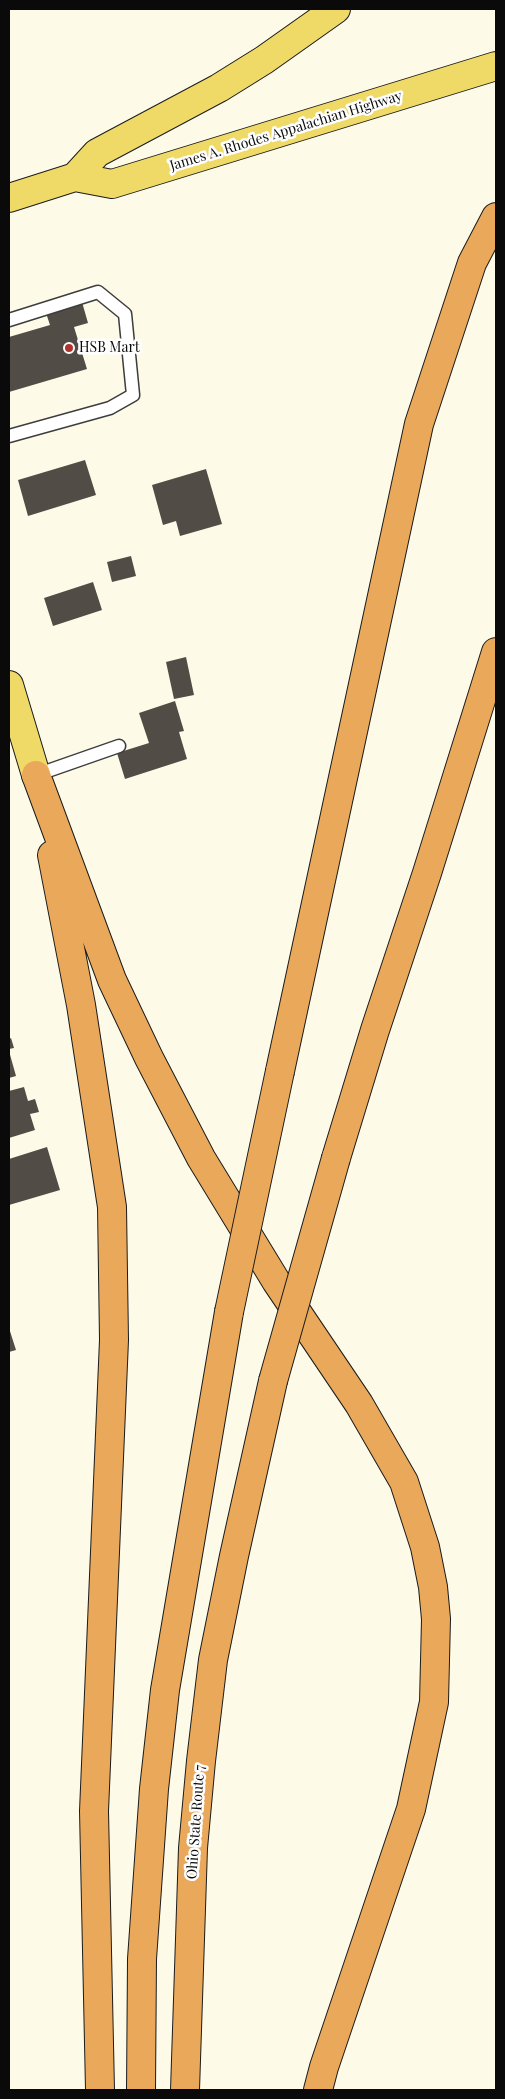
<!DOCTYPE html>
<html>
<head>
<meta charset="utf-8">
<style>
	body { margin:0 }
	#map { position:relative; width:505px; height:2099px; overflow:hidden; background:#fdfbe8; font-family:"Playfair Display",serif }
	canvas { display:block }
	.frame { position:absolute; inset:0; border:10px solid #0a0a0a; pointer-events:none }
</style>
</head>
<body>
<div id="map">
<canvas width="505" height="2099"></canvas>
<div class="frame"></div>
</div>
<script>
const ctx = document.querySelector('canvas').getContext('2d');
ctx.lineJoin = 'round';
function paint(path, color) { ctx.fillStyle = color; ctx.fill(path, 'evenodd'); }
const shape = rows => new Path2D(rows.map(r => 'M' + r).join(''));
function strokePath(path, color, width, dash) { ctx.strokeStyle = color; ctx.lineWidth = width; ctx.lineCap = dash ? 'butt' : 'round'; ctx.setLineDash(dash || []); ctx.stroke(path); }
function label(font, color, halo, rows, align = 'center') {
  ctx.font = font + ' "Playfair Display",serif'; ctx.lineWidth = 5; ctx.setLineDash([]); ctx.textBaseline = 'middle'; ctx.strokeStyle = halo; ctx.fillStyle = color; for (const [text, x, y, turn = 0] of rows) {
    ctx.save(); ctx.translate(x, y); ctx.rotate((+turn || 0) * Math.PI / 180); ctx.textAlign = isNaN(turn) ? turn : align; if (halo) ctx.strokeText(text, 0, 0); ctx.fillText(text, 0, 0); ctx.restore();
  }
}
const building = shape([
	[82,302,88,323,74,327,87,369,9,392,9,337,50,325,46,313],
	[85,460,96,495,28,516,18,480],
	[206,469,222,524,180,536,176,521,163,525,152,485],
	[131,556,136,576,112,582,107,562],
	[93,582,102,610,53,626,44,598],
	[186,657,194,695,174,699,166,662],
	[175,701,184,731,179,732,187,759,125,779,117,753,149,743,139,713],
	[11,1038,14,1048,9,1049,9,1039],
	[9,1051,16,1076,9,1078],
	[24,1087,28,1101,35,1099,39,1112,30,1114,35,1130,9,1138,9,1091],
	[47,1147,60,1190,9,1205,9,1159],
	[9,1328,16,1350,9,1352]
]);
const lane = shape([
	[9,320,98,292,125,314,133,395,110,408,9,436],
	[36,775,119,746]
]);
const primary = shape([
	[75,177,97,153,219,88,264,60,336,9],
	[9,198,75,177,112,184,496,66],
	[9,685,36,775]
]);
const highway = shape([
	[36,775,112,980,149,1058,201,1158,276,1281,359,1404,404,1482,425,1547,433,1587,436,1619,434,1702,411,1809,324,2067,318,2090],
	[52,855,81,1005,112,1207,114,1340,94,1811,100,2090],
	[280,1071,419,424,472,263,496,217],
	[336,1158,375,1030,427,873,496,652],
	[141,2090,142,1959,154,1789,165,1690,229,1312],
	[185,2090,193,1848,201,1761,213,1660,234,1556,273,1381]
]);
const highwayBridge = shape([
	[229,1312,280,1071],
	[273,1381,336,1158]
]);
const markers = [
	[69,348,5,"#af322d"]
];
const streetNames = [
	["James A. Rhodes Appalachian Highway",286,131,-17],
	["Ohio State Route 7",196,1822,-86]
];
const poiNames = [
	["HSB Mart",79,348]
];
paint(building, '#524c47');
strokePath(lane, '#3d3d3d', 15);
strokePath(primary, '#1b1b1b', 30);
strokePath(highway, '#1b1b1b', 30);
strokePath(lane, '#fff', 12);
strokePath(primary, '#efda67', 28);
strokePath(highway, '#eaa85a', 28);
strokePath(highwayBridge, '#1b1b1b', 30, []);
strokePath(highwayBridge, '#eaa85a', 28);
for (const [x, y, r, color] of markers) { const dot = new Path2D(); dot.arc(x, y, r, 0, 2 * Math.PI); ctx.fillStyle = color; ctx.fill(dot); strokePath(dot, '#fff', 2); }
label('14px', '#0a0a0a', '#fff', streetNames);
label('14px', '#0a0a0a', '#fff', poiNames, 'left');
</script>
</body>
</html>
